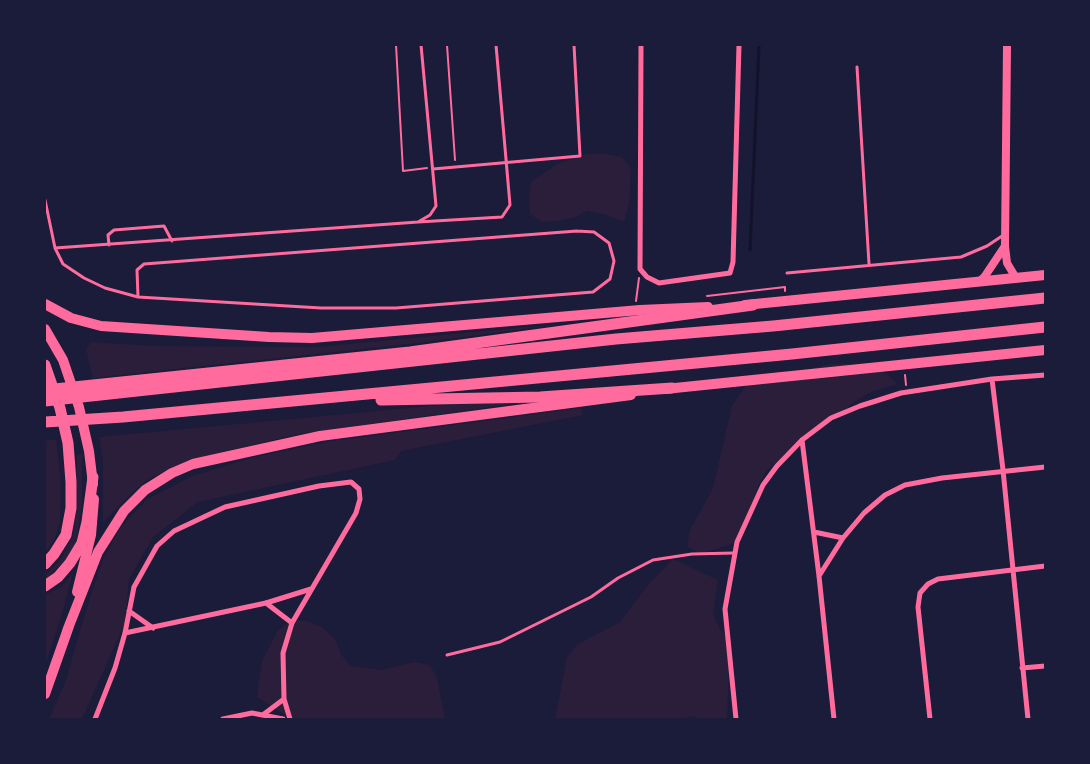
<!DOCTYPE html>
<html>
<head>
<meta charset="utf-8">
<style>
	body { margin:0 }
	#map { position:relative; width:1090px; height:764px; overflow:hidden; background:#1b1b3a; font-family:Merriweather,serif }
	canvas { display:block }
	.frame { position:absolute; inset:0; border:46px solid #1b1b3a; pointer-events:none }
</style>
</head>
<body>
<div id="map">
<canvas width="1090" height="764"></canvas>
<div class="frame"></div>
</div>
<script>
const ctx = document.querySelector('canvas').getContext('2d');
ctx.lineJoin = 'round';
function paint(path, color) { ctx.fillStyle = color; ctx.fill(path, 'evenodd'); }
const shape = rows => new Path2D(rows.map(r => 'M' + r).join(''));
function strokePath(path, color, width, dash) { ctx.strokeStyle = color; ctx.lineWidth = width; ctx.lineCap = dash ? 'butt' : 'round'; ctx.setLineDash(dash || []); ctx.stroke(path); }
const green = shape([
	[587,154,606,154,622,157,631,168,629,204,624,222,604,214,587,211,573,218,558,221,542,222,530,214,529,198,531,182,557,164],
	[568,323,418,343,93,378,86,349,91,342,151,346,317,347],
	[830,364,848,364,881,370,898,384,873,391,857,400,767,470,758,486,750,517,743,532,732,544,700,554,687,546,690,530,713,488,732,406,749,381,780,371,796,372],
	[533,401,299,434,194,459,150,478,135,490,103,522,103,461,99,437,431,406],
	[581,408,583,415,401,451,395,460,198,502,153,537,129,579,125,623,82,719,49,719,66,680,83,620,102,561,121,527,146,500,192,476,251,458,326,442],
	[56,439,61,484,60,523,54,540,45,553,45,441],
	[82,454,82,504,77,540,66,560,45,580,45,575,60,560,72,539,77,504,77,455],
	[673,559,718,580,713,614,720,629,730,641,727,719,696,719,695,716,681,719,555,719,567,657,578,644,620,622,648,585],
	[73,573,59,624,45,665,45,595,61,587],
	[292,620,308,621,323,628,335,639,341,654,350,666,382,670,414,662,430,665,437,678,445,719,291,719,257,697,262,661,278,630]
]);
const stream = shape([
	[750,250,759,45]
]);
const path = shape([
	[396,45,403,171,427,168],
	[447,45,455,160],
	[707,296,785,287,785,291],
	[636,301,639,278],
	[905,375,906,385]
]);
const service = shape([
	[857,67,869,264],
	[433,169,580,156,574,45],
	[45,200,55,248,418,222,430,215,436,206,421,45],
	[418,222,502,217,510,205,496,45],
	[577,231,594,232,609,243,614,261,610,279,593,292,396,308,321,308,138,297,137,270,144,264,577,231],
	[109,245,108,235,114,230,164,226,172,241],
	[55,248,63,264,84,278,105,288,138,297],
	[787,273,961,257,987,246,1005,234],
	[447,655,500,642,591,597,618,578,653,560,692,554,734,553]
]);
const minor = shape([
	[641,45,640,269,647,277,659,283,730,273,733,262,739,45],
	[992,379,1003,470,1028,719],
	[802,440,819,576,834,719],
	[814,532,843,538],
	[819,576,843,538,864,513,885,495,905,485,942,478,1045,467],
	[266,603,292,623],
	[129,611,153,628],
	[125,633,266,603,311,589],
	[1022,668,1045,666],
	[264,714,284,699],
	[95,719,115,668,125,633,134,587,157,546,174,531,225,507,319,486,351,482,359,489,360,499,356,513,292,623,283,653,284,699,290,719],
	[223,719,252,713,283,719],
	[736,719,725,609,737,542,763,485,777,466,802,440,831,418,860,406,901,393,992,379,1045,375],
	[930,719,918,607,920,593,928,584,938,579,1045,566]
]);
const tertiary = shape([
	[1007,45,1005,246,1007,263,1016,278],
	[979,282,985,276,1005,246]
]);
const trunk = shape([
	[45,304,71,318,101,326,269,337,312,338,640,310,708,307],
	[745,305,1045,275],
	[45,329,63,360,79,407,89,451,93,484],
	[665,389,1045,350],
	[77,592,91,535,94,499],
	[67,631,98,552,124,511,145,490,172,473,193,464,320,436,631,395],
	[45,694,69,626]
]);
const motorway = shape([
	[45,365,60,408,68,443,71,482,71,508,66,535,54,554,45,564],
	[45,390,410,352,753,305],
	[381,400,540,397,672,388],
	[45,401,616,339,773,326,1045,298],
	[45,422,123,417,792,354,1045,327],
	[45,586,58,577,70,563,82,543,87,522,93,477]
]);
paint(green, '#2a1e3b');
strokePath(stream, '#12122b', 3);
strokePath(path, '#ff6b9d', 2);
strokePath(service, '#ff6b9d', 3);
strokePath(minor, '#ff6b9d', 5);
strokePath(tertiary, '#ff6b9d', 8);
strokePath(trunk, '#ff6b9d', 10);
strokePath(motorway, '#ff6b9d', 11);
</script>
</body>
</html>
